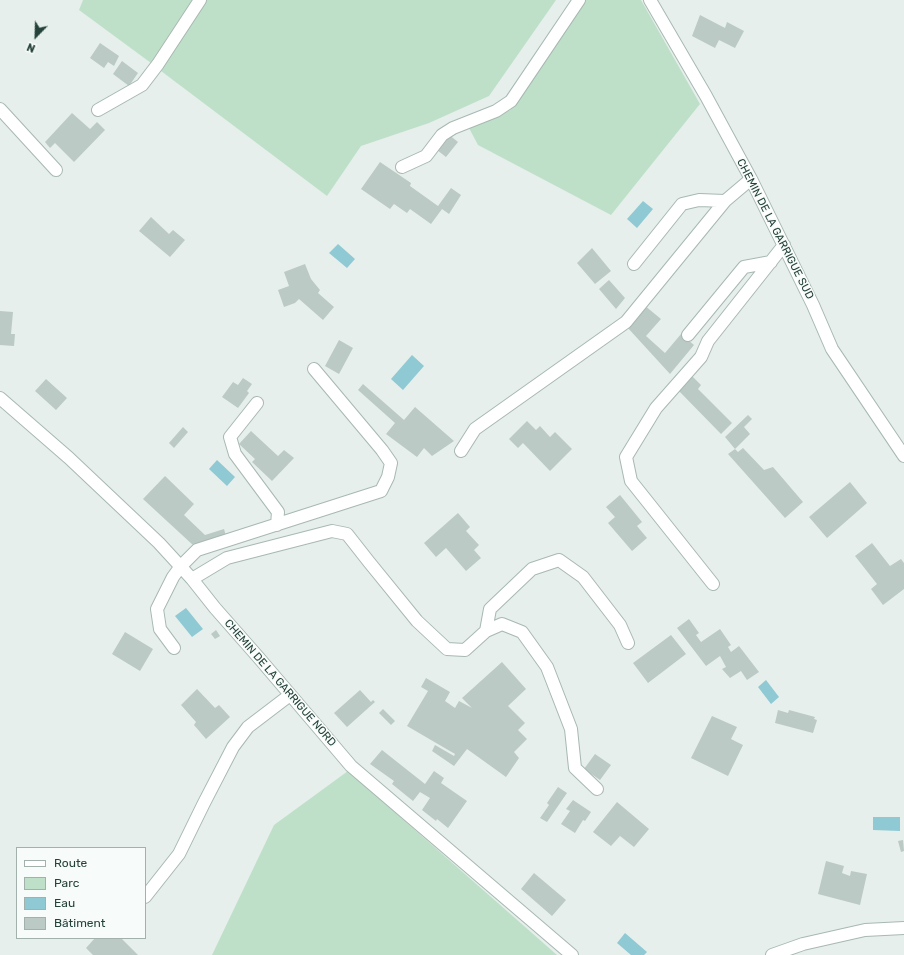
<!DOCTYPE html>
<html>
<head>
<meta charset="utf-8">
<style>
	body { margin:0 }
	#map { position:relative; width:904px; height:955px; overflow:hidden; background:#e6efeb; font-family:Rubik,sans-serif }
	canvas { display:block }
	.legend { position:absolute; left:16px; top:847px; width:130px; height:92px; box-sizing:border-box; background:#f7fbf9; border:1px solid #a3b1ad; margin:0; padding:5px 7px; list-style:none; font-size:12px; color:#24423a }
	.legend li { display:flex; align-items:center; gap:8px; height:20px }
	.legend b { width:20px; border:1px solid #a3b1ad }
	.north { position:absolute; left:16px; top:16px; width:40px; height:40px; -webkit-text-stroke:3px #f7fbf9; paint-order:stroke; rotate:203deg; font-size:11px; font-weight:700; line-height:16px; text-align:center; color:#24423a }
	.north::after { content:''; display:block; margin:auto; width:14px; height:18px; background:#24423a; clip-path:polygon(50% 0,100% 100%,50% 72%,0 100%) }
</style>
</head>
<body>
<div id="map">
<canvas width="904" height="955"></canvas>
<ul class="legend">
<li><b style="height:5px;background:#fff"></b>Route</li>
<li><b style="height:11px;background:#bfe0c8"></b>Parc</li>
<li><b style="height:11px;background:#8ec9d4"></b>Eau</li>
<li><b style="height:11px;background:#bbcac4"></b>Bâtiment</li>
</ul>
<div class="north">N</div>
</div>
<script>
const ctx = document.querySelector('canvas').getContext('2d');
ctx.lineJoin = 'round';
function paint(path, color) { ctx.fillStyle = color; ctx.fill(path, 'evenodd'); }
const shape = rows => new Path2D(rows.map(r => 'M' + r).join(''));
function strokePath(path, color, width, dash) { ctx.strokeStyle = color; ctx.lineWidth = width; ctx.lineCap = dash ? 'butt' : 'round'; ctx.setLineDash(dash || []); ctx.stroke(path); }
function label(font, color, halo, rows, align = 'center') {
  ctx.font = font + ' Rubik,sans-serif'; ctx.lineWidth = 3; ctx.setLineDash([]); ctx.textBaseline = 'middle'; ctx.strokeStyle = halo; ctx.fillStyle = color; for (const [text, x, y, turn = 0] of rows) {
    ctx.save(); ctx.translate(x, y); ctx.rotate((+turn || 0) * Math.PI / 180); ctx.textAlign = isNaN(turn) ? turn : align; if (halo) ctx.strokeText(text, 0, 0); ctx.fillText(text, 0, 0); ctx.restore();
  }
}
const green = shape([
	[83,0,192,0,151,63,79,10],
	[207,0,556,0,489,96,429,123,361,146,327,196,161,71],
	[585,0,641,0,700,104,611,215,478,145,469,128,510,110],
	[348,771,557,955,212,955,274,825]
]);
const water = shape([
	[643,201,653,209,637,228,627,219],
	[338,244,355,259,347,268,329,253],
	[412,355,424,366,403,390,391,379],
	[217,460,235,477,227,486,209,469],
	[186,608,203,629,192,637,175,616],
	[766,680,779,697,771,704,758,687],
	[873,817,900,817,900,831,873,830],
	[625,933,647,952,644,955,631,955,617,943]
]);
const building = shape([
	[700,15,725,28,727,22,744,31,735,48,719,40,715,48,692,36],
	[100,43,119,56,114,66,108,62,104,68,90,58],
	[122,61,138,73,129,86,113,74],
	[72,113,90,129,97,122,105,130,74,162,55,143,50,148,45,142],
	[448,134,458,142,446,157,437,150],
	[380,162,411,183,410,186,438,206,451,188,461,195,449,214,442,209,431,224,410,209,407,213,394,204,390,209,361,189],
	[151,217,169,234,173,230,185,240,170,257,139,231],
	[592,248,611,271,595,284,577,263],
	[305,264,311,279,320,290,318,293,334,307,323,320,299,299,295,303,284,307,278,290,289,286,284,272],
	[609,280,625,298,616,309,599,289],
	[644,305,661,319,646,336,665,353,681,334,694,345,670,374,627,327],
	[0,311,13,312,11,334,15,334,14,346,0,345],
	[339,340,353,348,339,374,325,366],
	[692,376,701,385,698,389,732,423,721,434,678,390],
	[243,378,252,384,247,391,249,393,238,408,222,397,233,382,238,385],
	[46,379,67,398,56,410,35,391],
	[363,384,404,420,415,407,454,441,432,456,424,448,417,457,386,434,395,423,358,390],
	[748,415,752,419,744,427,750,434,735,449,725,437],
	[527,421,536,430,540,426,550,437,555,432,572,449,550,471,523,443,518,448,509,439],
	[183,427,188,432,174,448,169,443],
	[251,431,278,456,284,450,294,458,272,481,252,462,255,459,239,444],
	[743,448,764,470,773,467,803,502,785,518,728,454,735,449,738,452],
	[165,476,194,504,184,515,205,535,224,529,226,536,194,546,143,499],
	[850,482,867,503,827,538,809,517],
	[620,495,642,522,637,526,647,538,632,551,608,523,615,517,606,507],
	[458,513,470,527,466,531,479,545,474,550,481,558,466,571,446,548,436,557,424,543],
	[872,543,890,566,901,559,904,563,904,589,883,605,871,589,877,584,855,556],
	[689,619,699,633,696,635,701,642,720,629,731,645,728,647,731,652,739,646,759,672,747,680,741,671,730,678,722,669,726,667,720,656,706,666,677,628],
	[216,630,220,636,215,639,211,634],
	[125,632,153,649,140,671,112,654],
	[671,635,686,654,648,683,633,663],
	[502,662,526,689,508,706,525,723,518,730,527,739,514,752,519,758,506,777,467,749,454,766,432,751,435,745,454,756,455,754,407,726,428,691,421,687,426,678,450,692,445,701,455,708,459,701,472,708,462,698],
	[197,689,215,708,219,705,230,717,206,739,194,725,196,722,181,705],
	[360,690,371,702,373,700,375,702,347,727,334,713],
	[383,709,395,721,391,725,379,713],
	[778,710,788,713,789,710,815,717,814,719,817,720,813,733,775,723],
	[712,716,737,727,731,739,743,745,728,776,691,758],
	[382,750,425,784,434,771,444,778,441,783,467,801,448,828,437,819,436,821,422,810,430,798,420,792,413,801,392,784,394,781,370,764],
	[595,754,611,765,600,780,584,769],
	[558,787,567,793,547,822,540,818,549,805,547,803],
	[573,800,591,812,585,821,583,820,575,833,561,824,570,811,566,809],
	[617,802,649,829,634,847,620,836,611,846,593,832],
	[903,840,904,851,901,852,898,841],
	[826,861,844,866,842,873,850,876,851,871,867,874,860,905,818,894],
	[534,873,566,900,552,916,521,889],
	[95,938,121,938,138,955,93,955,86,948]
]);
const minor = shape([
	[650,0,706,96,751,179,813,305,832,349,904,456],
	[0,109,56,170],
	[98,110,142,85,158,64,200,0],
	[402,167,426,156,442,135,453,128,496,111,511,101,579,0],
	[634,264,682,204,699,200,725,201],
	[688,335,744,267,771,262],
	[0,398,69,458,159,543,192,579,215,608,259,658,351,766,572,955],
	[257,403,230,437,235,454,278,512,277,525],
	[461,451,475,429,626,322,725,201,751,179],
	[192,579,227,558,332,531,347,534,369,562,417,621,447,649,465,650,486,631,502,624,522,632,547,667,571,729,575,768,597,789],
	[713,584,631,481,626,457,656,408,701,357,708,341,784,245],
	[486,631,490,609,532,569,559,560,583,577,620,625,628,643],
	[174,648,160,629,157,609,173,577,181,566,197,550,381,491,388,477,391,463,382,450,314,369],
	[145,897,179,854,204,803,233,747,248,727,290,695],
	[772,955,803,944,865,930,904,928]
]);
const streetNames = [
	["CHEMIN DE LA GARRIGUE SUD",775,229,63],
	["CHEMIN DE LA GARRIGUE NORD",280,683,49]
];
paint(green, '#bfe0c8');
paint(water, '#8ec9d4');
paint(building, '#bbcac4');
strokePath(minor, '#a8b8b2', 14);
strokePath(minor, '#fff', 12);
label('11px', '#24423a', '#f7fbf9', streetNames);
</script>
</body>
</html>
